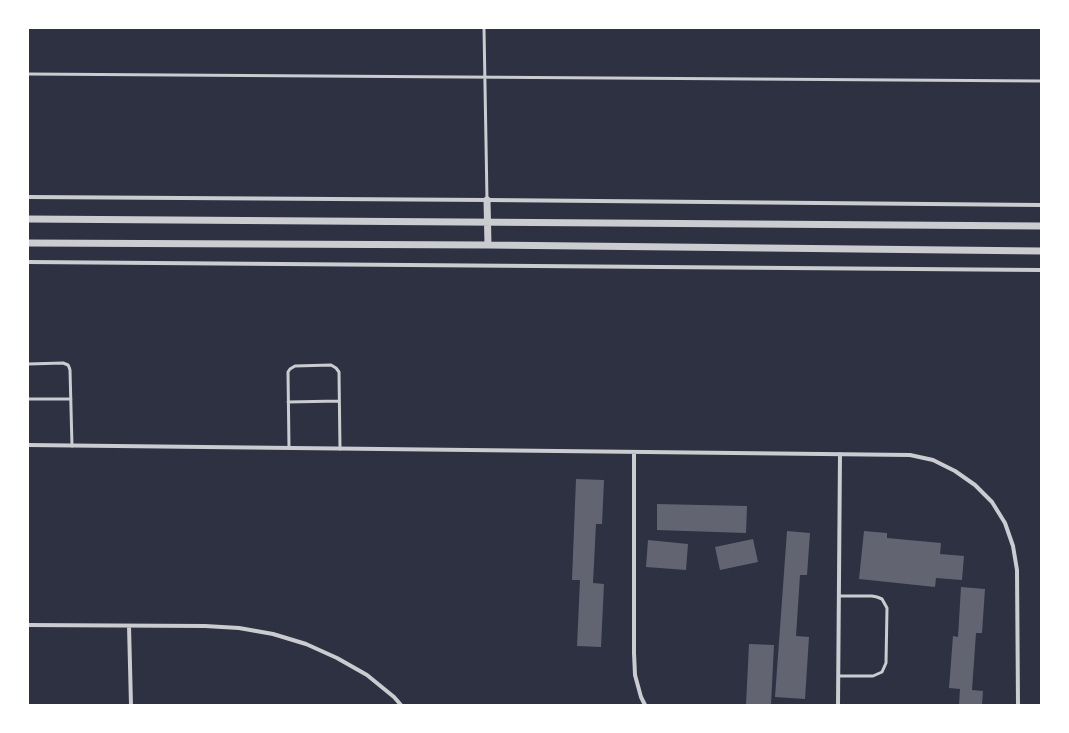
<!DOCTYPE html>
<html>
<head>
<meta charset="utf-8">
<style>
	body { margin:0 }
	#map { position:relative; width:1069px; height:733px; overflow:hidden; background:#2d3142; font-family:"Titillium Web",sans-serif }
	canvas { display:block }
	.frame { position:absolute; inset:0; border:29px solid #fff; pointer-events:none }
</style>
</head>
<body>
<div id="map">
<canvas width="1069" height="733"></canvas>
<div class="frame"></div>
</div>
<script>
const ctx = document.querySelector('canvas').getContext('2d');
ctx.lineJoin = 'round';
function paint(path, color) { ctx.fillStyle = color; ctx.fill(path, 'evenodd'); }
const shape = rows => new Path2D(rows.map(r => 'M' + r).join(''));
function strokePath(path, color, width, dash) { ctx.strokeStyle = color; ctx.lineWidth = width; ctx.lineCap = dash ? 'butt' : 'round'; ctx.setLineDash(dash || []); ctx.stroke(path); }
const building = shape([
	[576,479,604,480,602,524,596,524,593,583,604,584,601,647,577,646,580,580,572,580],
	[657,504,747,506,746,533,657,530],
	[787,531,810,533,807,575,800,575,796,636,809,637,805,699,775,697],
	[864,531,887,533,887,538,941,543,940,554,964,556,962,580,936,578,935,587,859,579],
	[753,539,758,562,720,570,715,547],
	[648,540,688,544,686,570,646,567],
	[961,587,985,589,982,633,976,633,972,690,983,691,982,705,959,705,960,689,949,688,953,636,958,637],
	[749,644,774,645,771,705,746,705]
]);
const service = shape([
	[484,28,487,200],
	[28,74,1041,81],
	[28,364,63,363,68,365,69,367,70,370,72,446],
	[28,399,71,399],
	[288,402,339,401],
	[289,448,288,372,290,369,295,366,331,365,336,368,339,372,340,449],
	[839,676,873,676,882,672,886,663,887,608,882,599,877,597,872,596,839,596]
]);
const minor = shape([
	[28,197,487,200,1041,205],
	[28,262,1041,270],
	[28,445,910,455,933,460,955,471,975,485,992,502,1005,523,1013,546,1017,570,1018,705],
	[634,452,634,653,635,675,641,697,645,705],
	[28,625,205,626,239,628,273,634,306,644,337,658,367,675,394,697,401,705],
	[129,626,131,705],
	[838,705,840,454]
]);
const tertiary = shape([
	[487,200,488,245],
	[28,219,1041,226],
	[28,243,488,245,1041,251]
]);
paint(building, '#626471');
strokePath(service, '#caccd0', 3);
strokePath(minor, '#caccd0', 4);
strokePath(tertiary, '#caccd0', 7);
</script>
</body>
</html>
